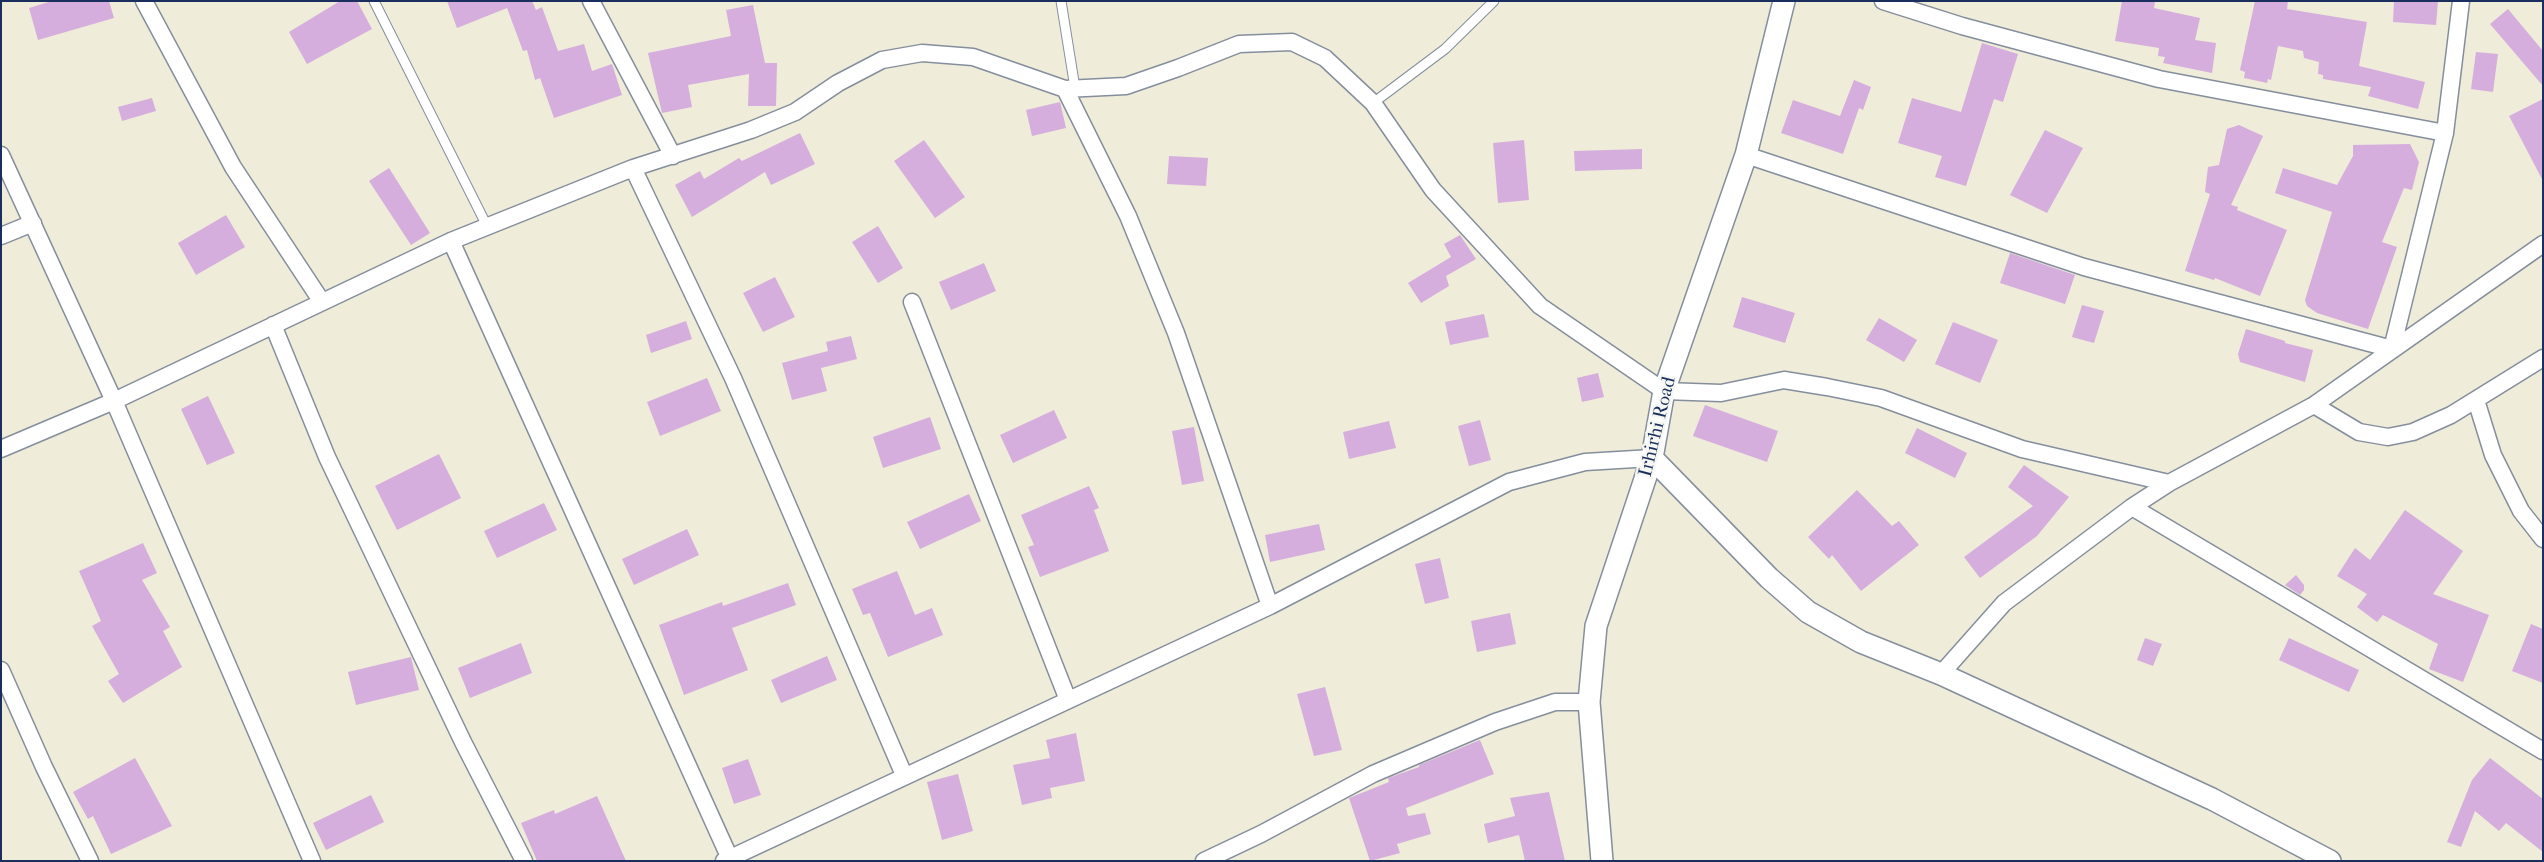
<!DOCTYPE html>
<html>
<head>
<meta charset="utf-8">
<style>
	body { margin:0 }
	#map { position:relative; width:2544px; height:862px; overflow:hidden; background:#efecda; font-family:"IM FELL French Canon",serif }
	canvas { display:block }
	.frame { position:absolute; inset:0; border:2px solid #1b2f5e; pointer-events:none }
</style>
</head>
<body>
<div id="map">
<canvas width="2544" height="862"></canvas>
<div class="frame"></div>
</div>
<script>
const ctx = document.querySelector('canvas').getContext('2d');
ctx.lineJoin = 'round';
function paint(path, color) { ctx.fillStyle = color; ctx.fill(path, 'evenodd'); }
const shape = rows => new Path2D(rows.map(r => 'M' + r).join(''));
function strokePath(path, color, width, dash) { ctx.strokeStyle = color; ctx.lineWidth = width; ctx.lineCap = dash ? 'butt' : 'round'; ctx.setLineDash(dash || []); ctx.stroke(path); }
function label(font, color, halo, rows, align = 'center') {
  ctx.font = font + ' "IM FELL French Canon",serif'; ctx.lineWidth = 5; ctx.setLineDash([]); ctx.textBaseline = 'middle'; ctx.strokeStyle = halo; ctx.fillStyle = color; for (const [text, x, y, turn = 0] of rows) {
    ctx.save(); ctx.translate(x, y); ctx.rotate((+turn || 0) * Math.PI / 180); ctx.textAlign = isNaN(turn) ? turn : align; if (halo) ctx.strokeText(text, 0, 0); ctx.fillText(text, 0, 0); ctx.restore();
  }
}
const building = shape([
	[52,1,109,1,114,18,38,40,29,8],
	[340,1,357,1,372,29,307,64,289,32],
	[447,1,532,1,536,10,542,7,558,51,584,44,592,71,612,64,622,95,554,118,540,78,535,80,527,50,523,51,507,8,457,28],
	[2122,1,2155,1,2154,8,2200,18,2195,40,2216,43,2212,73,2163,63,2165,57,2158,56,2159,48,2115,41],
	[2255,1,2288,1,2287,9,2367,22,2359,66,2425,82,2418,109,2368,96,2371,87,2323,79,2323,75,2318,74,2319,62,2304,58,2303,51,2278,46,2271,80,2268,79,2267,83,2244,78,2245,72,2240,70],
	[2394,1,2438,1,2436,25,2393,22],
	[753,5,765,63,777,63,776,106,748,106,749,74,688,85,692,107,662,113,648,53,731,36,726,10],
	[2508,9,2543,51,2543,86,2490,24],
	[1982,43,2018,54,2003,102,1994,99,1966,186,1935,177,1942,156,1898,143,1912,98,1961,112],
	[2476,52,2498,54,2493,92,2471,89],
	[1854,80,1871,87,1863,110,1859,108,1843,154,1781,133,1793,100,1840,116],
	[152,98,156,111,122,121,118,107],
	[2543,99,2543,181,2509,116],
	[1060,102,1066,128,1032,136,1026,110],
	[2239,125,2263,136,2231,205,2238,207,2237,210,2287,230,2260,296,2215,278,2214,280,2185,271,2210,194,2205,192,2208,167,2219,165,2227,129],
	[2045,130,2083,148,2047,213,2010,195],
	[800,133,815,164,771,185,765,172,692,217,675,185,700,171,704,179,739,158,742,161],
	[924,140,965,197,935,218,894,161],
	[1524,140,1529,200,1498,203,1493,143],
	[2410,144,2419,162,2412,190,2404,188,2382,242,2397,247,2368,329,2317,313,2307,306,2305,300,2332,212,2275,193,2283,168,2337,185,2353,156,2353,145],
	[1642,149,1642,169,1575,171,1574,151],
	[1169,156,1208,158,1206,186,1167,184],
	[389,168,430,233,411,245,369,181],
	[226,215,245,247,196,275,178,243],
	[878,226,903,268,878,283,852,242],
	[1460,235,1476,259,1446,276,1449,286,1421,303,1408,283,1451,257,1444,244],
	[2010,253,2075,275,2065,304,2000,283],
	[984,263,996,291,951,310,939,282],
	[775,277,795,317,763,332,743,293],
	[1742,297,1795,313,1785,343,1733,327],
	[2082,305,2104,311,2094,343,2072,337],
	[1484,314,1489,337,1450,345,1445,322],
	[1879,318,1917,340,1904,362,1866,340],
	[686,321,692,339,651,353,646,335],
	[1953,322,1998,340,1980,383,1935,364],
	[2246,329,2285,341,2285,343,2313,350,2305,382,2240,362,2238,354],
	[851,336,857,359,821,368,827,391,792,400,782,363,828,351,826,342],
	[1598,373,1604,397,1582,402,1577,378],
	[707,378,721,411,660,436,647,402],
	[208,396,235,453,207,465,181,409],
	[1705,405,1778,431,1767,462,1693,436],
	[1054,410,1067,438,1013,463,1000,435],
	[930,417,941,449,883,468,873,437],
	[1480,420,1491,460,1469,466,1458,426],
	[1389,421,1396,448,1349,459,1343,432],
	[1194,427,1204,481,1182,485,1172,431],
	[1917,428,1967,453,1955,478,1905,453],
	[439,454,461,498,397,530,375,486],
	[2024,465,2069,497,2037,536,1980,578,1964,557,2033,506,2008,487],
	[1089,486,1099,508,1094,510,1109,551,1040,577,1028,547,1034,545,1021,515],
	[1857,490,1892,526,1899,521,1919,545,1861,591,1832,555,1829,559,1808,537],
	[969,494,981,521,920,549,907,522],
	[544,503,557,530,497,558,484,531],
	[2405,510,2463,551,2433,594,2489,615,2463,682,2429,669,2438,644,2383,615,2377,622,2357,607,2367,594,2337,576,2355,548,2370,560],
	[1319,524,1325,550,1270,562,1265,535],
	[687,529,699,555,634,585,622,559],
	[143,543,157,573,142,580,170,627,163,631,182,667,123,703,108,681,119,674,92,626,101,621,79,571],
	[1440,558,1449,598,1425,604,1415,564],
	[897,571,915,615,932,608,943,635,888,657,870,613,863,615,852,589],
	[2296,575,2304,585,2304,590,2300,595,2285,585],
	[788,583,796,605,732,628,748,670,684,695,659,625,722,602,723,606],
	[1510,613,1516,644,1477,652,1471,621],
	[2531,624,2543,629,2543,683,2512,671],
	[2145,638,2162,644,2153,666,2137,660],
	[2289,638,2359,670,2349,692,2279,660],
	[521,643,532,673,470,698,458,668],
	[827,656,837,680,781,703,771,680],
	[411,657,419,690,356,705,348,672],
	[1325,687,1342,750,1314,756,1297,694],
	[1076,733,1085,781,1050,788,1052,798,1022,805,1013,765,1050,758,1046,740],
	[1480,740,1494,774,1406,808,1408,816,1425,813,1431,834,1397,844,1400,853,1370,861,1349,798,1389,782,1388,778,1419,767,1419,765],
	[135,758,172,826,111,854,93,816,88,819,73,792],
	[2490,758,2543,799,2543,852,2506,823,2499,831,2475,811,2461,847,2447,842,2472,780],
	[748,759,761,795,734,804,722,768],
	[958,774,973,831,942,840,927,782],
	[1549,792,1565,861,1525,861,1519,835,1488,843,1484,824,1515,816,1510,798],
	[371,795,384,822,326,850,313,823],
	[597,796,626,861,537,861,521,823,554,810,555,814]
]);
const service = shape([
	[374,1,487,226],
	[1061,1,1075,88],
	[1373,103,1445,49,1494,1]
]);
const minor = shape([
	[144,1,233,167,322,302],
	[591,1,673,156],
	[1883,1,1962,26,2159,79,2445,133],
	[1065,89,1128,216,1176,333,1270,606],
	[1,155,114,401,312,861],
	[1746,155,2084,267,2392,349,2445,133,2461,1],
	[633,168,733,378,904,775],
	[1,236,33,223],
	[451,241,731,861],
	[912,302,1068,700],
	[273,325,327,457,463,742,524,861],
	[2476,400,2493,455,2521,511,2543,539],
	[2314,405,2359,432,2388,437,2413,432,2451,415,2543,358],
	[1,449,114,401,451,241,633,168,751,130,795,112,838,83,882,60,922,53,973,57,1065,89,1126,86,1178,68,1239,44,1292,42,1325,58,1373,103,1433,190,1540,306,1664,391,1721,393,1784,380,1827,387,1881,398,2022,449,2169,483],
	[2132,507,2543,751],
	[1,670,44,767,90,861],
	[1941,674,2004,603,2132,507,2169,483,2314,405,2543,244],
	[724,861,1270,606,1509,482,1585,462,1652,458],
	[1204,861,1261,834,1373,774,1495,722,1555,702,1589,702]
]);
const tertiary = shape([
	[1652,458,1769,578,1808,612,1861,642,1941,674,2212,799,2330,861],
	[1602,861,1589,702,1596,626,1652,458,1664,391,1746,155,1784,1]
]);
const streetNames = [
	["Irhirhi Road",1658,427,-76]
];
paint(building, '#d5aedd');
strokePath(service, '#858e9c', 11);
strokePath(minor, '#858e9c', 19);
strokePath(tertiary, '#858e9c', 24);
strokePath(service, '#fff', 9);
strokePath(minor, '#fff', 16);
strokePath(tertiary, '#fff', 21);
label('19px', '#1b2f5e', '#f6f6f2', streetNames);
</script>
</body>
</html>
